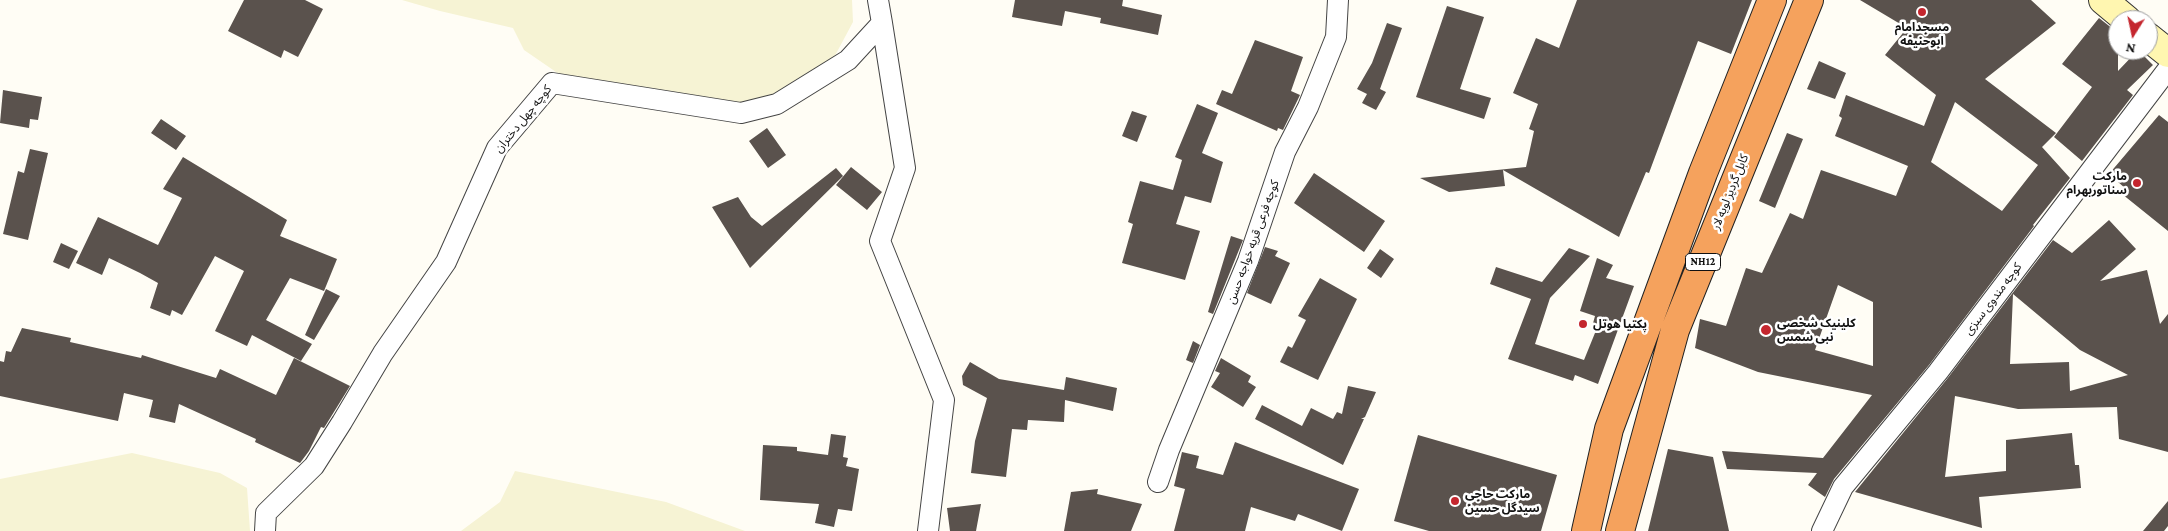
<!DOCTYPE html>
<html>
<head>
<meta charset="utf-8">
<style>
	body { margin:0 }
	#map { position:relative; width:2168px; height:531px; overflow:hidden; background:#fffdf5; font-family:"Crimson Pro",serif }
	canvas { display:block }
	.north { position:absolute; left:2108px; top:10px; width:50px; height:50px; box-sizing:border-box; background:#fff; border:1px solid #a0a0a0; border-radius:50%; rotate:190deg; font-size:14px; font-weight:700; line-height:20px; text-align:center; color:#111 }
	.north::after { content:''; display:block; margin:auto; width:18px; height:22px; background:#c4262e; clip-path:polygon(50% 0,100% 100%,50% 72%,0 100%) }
</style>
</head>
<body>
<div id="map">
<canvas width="2168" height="531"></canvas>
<div class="north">N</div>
</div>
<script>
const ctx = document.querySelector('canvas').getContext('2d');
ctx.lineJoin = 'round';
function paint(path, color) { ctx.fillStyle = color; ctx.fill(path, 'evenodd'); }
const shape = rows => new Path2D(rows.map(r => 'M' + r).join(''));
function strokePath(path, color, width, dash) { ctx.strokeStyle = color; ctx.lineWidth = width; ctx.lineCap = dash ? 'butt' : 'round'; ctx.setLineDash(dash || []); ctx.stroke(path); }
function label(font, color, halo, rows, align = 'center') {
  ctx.font = font + ' "Crimson Pro","Noto Sans Arabic",serif'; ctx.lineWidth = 5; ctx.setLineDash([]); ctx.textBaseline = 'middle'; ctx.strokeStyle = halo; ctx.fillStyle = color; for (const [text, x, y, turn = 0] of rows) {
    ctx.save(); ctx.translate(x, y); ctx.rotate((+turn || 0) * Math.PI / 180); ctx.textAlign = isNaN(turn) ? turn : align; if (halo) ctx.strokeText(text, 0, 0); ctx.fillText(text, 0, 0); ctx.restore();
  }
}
const farmland = shape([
	[402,0,852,0,853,22,830,65,784,95,743,104,559,74,524,50,513,28,440,11],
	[132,453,220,473,247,488,250,531,0,531,0,479],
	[515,471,666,502,745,531,461,531,500,502]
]);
const building = shape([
	[244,0,305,0,323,9,298,57,284,50,281,58,228,31],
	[1015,0,1123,0,1122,6,1162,15,1158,35,1100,23,1101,18,1065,11,1062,26,1012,17],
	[1577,0,1752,0,1731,54,1698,41,1649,173,1646,172,1619,237,1503,170,1505,186,1449,192,1420,178,1526,167,1534,131,1529,129,1538,104,1513,93,1536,38,1559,48],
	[1860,0,2031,0,2056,23,1985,79,2056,133,2042,147,2070,178,2033,225,2034,226,1929,365,1834,479,1825,497,1808,485,1817,473,1727,469,1722,451,1823,458,1872,395,1758,372,1695,348,1700,319,1726,326,1746,268,1762,273,1790,213,1803,219,1821,170,1896,196,1908,166,1835,136,1842,118,1839,116,1846,95,1924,126,1936,95,1885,55,1907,28],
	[1955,102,2038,165,2002,211,1931,162],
	[1838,285,1873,302,1873,366,1815,350],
	[1447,6,1484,17,1460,89,1491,98,1484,119,1416,97],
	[2099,18,2118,33,2118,71,2138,50,2153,65,2127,90,2133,95,2082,161,2054,137,2092,87,2062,64],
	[1387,23,1402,28,1380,89,1386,92,1376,110,1362,103,1367,94,1357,89,1372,63],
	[1255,40,1303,57,1291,91,1300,95,1283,130,1278,128,1277,131,1216,104,1222,90,1232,94],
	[1819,61,1846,73,1835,99,1807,89],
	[3,90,42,97,38,120,30,119,29,128,0,123],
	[1197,104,1218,113,1202,153,1223,162,1211,203,1185,196,1176,224,1200,231,1185,280,1122,263,1133,224,1128,222,1140,181,1173,190,1182,160,1175,157],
	[1132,111,1147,116,1137,142,1122,136],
	[2159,115,2168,122,2168,231,2122,194,2126,189,2109,174],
	[161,119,186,136,176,150,151,133],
	[767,128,786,155,768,168,749,141],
	[1787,133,1803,139,1775,208,1759,201],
	[30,149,48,153,28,240,3,234,18,171,24,173],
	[183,157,287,220,280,236,337,259,324,291,290,278,266,320,312,344,301,361,252,335,247,346,215,331,244,271,215,256,182,315,172,310,170,316,150,308,158,283,140,273,109,258,102,275,76,263,98,217,158,245,182,198,163,189],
	[851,167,882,192,867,210,836,185],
	[836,168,843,176,750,268,712,207,738,197,751,217,762,226],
	[1314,173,1385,221,1364,252,1294,203],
	[2109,220,2136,249,2100,281,2147,270,2160,324,2168,314,2168,452,2119,439,2117,407,2018,409,1955,396,1945,477,2006,471,2006,440,2072,433,2075,465,2079,465,2081,488,1979,497,1982,528,1855,492,1947,379,2053,240,2072,253],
	[2013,294,2080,350,2128,375,2070,391,2069,362,2010,364],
	[1231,236,1243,240,1213,314,1208,312],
	[61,243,78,251,69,269,53,262],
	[1265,247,1278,251,1275,256,1290,263,1271,304,1247,293],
	[1569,248,1590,256,1550,298,1535,344,1584,360,1597,328,1592,327,1595,316,1580,311,1597,258,1613,265,1606,278,1634,286,1598,384,1575,375,1573,381,1508,359,1531,299,1490,284,1496,267,1542,282],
	[1380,249,1394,259,1381,278,1367,268],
	[1320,278,1357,299,1318,380,1280,362,1288,346,1292,348,1306,320,1298,316],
	[326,289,340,296,314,340,305,335],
	[22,328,71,338,70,342,141,358,142,355,216,378,220,369,276,395,294,358,350,386,324,428,321,427,309,451,300,463,255,442,256,439,179,404,175,423,149,417,153,400,124,393,118,421,0,396,0,361,4,362,6,351,11,352],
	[1193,341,1200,345,1193,363,1186,360],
	[1221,358,1251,376,1248,382,1256,387,1243,407,1211,387,1220,373,1215,371],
	[970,362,999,379,1064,390,1066,377,1117,388,1113,411,1065,400,1064,422,1028,420,1027,430,1012,429,1006,477,971,473,975,441,987,398,963,385,962,376],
	[1348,386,1376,392,1365,417,1361,419,1364,419,1343,465,1255,419,1262,405,1302,426,1311,408,1333,419,1337,412,1342,414],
	[831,434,846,436,843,457,848,458,846,466,859,469,852,511,838,509,834,527,815,523,819,504,760,500,763,445,797,447,797,451,828,455],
	[1418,435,1557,475,1541,531,1429,531,1394,521],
	[1235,442,1359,489,1342,531,1298,514,1295,521,1251,507,1245,531,1174,531,1185,489,1174,486,1182,452,1199,456,1196,468,1223,475],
	[1668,449,1713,457,1729,531,1648,531],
	[1098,489,1097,494,1142,504,1131,531,1064,531,1071,492],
	[2168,501,2168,526,2164,531,2143,531],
	[981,504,976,531,950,531,947,508]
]);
const street = shape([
	[882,23,905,168,880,241,944,400,928,531],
	[1158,482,1169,450,1248,261,1285,152,1308,107,1336,37,1338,0],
	[265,531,266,513,314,466,342,422,383,353,446,262,497,148,552,83,741,113,777,104,848,60,882,23,878,0],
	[1822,531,1843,487,1938,372,2168,69]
]);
const secondary = shape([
	[2103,0,2127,20],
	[2148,37,2168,53]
]);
const highway = shape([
	[1586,531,1609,429,1703,173,1772,0],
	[1620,531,1675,330,1809,0]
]);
const markers = [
	[1922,12,5,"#c4262e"],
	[2137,183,5,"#c4262e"],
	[1583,324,5,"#c4262e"],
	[1766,330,6,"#c4262e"],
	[1455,501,5,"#c4262e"]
];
const shields = [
	[1703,262,35]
];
const shieldNames = [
	["NH12",1703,262]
];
const poiNames = [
	["مسجدامام",1922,27,"center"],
	["ابوحنیفه",1922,41,"center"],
	["مارکت",2127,176,"right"],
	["سناتوربهرام",2127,190,"right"],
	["کلینیک شخصی",1777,323],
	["نبی شمس",1777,337],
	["پکتیا هوتل",1593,324],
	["مارکت حاجی",1465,494],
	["سیدگل حسین",1465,508]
];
const streetNames = [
	["کوچه چهل دختران",523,119,-51],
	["کابل گردیز لویه لار",1730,192,-68],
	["کوچه فرعی قریه خواجه حسن",1253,242,-70],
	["کوچه مندوی سبزی",1993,299,-53]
];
paint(farmland, '#f6f3d4');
paint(building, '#5a524d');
strokePath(street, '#444', 22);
strokePath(secondary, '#333', 30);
strokePath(highway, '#222', 30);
strokePath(street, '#fff', 20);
strokePath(secondary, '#fff6b0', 28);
strokePath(highway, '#f5a25d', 28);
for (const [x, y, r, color] of markers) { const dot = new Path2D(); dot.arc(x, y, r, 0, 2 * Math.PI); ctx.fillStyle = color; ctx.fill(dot); strokePath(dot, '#fff', 2); }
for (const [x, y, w] of shields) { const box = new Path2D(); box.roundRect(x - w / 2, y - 8.5, w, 17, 4); ctx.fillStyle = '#fff'; ctx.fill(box); strokePath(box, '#111', 1); }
label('bold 11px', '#111', null, shieldNames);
label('bold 12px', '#111', '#fff', poiNames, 'left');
label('12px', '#111', '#fff', streetNames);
</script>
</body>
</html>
